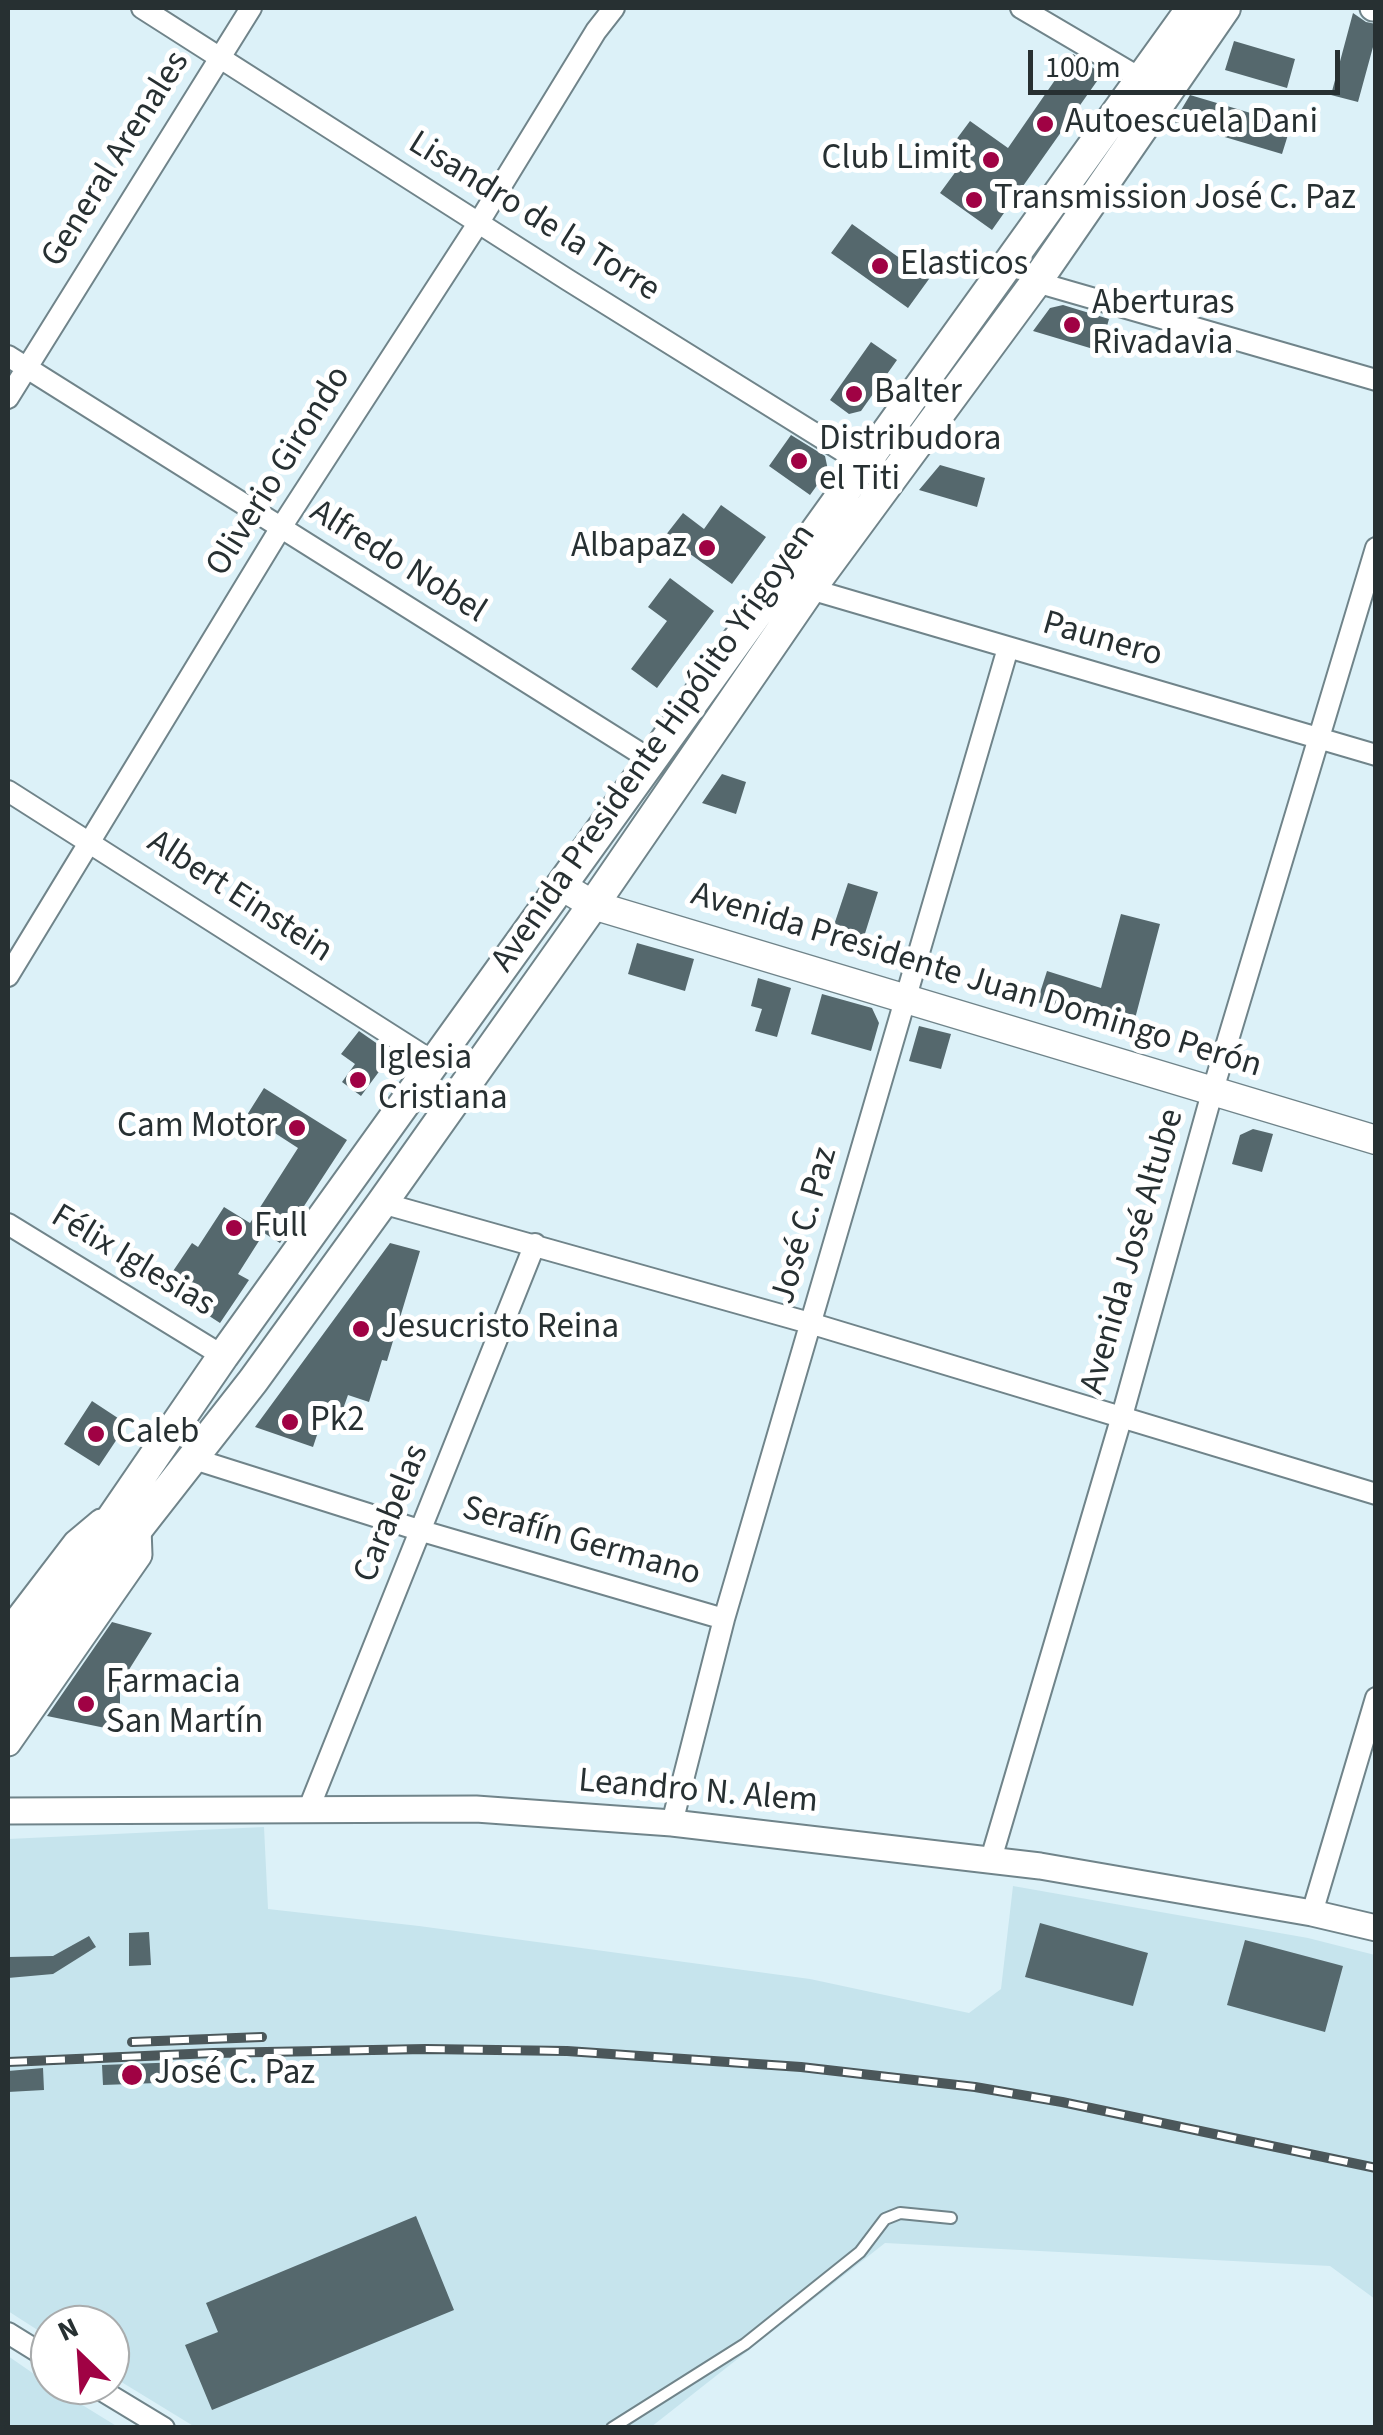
<!DOCTYPE html>
<html>
<head>
<meta charset="utf-8">
<style>
	body { margin:0 }
	#map { position:relative; width:1383px; height:2435px; overflow:hidden; background:#dcf1f8; font-family:"Source Sans 3",sans-serif }
	canvas { display:block }
	.frame { position:absolute; inset:0; border:10px solid #273032; pointer-events:none }
	.north { position:absolute; left:30px; top:2305px; width:100px; height:100px; box-sizing:border-box; background:#fff; border:2px solid #a9acad; border-radius:50%; rotate:335deg; font-size:28px; font-weight:700; line-height:40px; text-align:center; color:#273032 }
	.north::after { content:''; display:block; margin:auto; width:35px; height:45px; background:#a00244; clip-path:polygon(50% 0,100% 100%,50% 72%,0 100%) }
	.scale { position:absolute; left:1028px; top:50px; width:312px; height:45px; box-sizing:border-box; border:5px solid #273032; border-top:0; padding-left:12px; font-size:30px; line-height:35px; white-space:nowrap; color:#273032; -webkit-text-stroke:8px #fff; paint-order:stroke }
</style>
</head>
<body>
<div id="map">
<canvas width="1383" height="2435"></canvas>
<div class="frame"></div>
<div class="north">N</div>
<div class="scale">100 m</div>
</div>
<script>
const ctx = document.querySelector('canvas').getContext('2d');
ctx.lineJoin = 'round';
function paint(path, color) { ctx.fillStyle = color; ctx.fill(path, 'evenodd'); }
const shape = rows => new Path2D(rows.map(r => 'M' + r).join(''));
function strokePath(path, color, width, dash) { ctx.strokeStyle = color; ctx.lineWidth = width; ctx.lineCap = dash ? 'butt' : 'round'; ctx.setLineDash(dash || []); ctx.stroke(path); }
function label(font, color, halo, rows, align = 'center') {
  ctx.font = font + ' "Source Sans 3",sans-serif'; ctx.lineWidth = 10; ctx.setLineDash([]); ctx.textBaseline = 'middle'; ctx.strokeStyle = halo; ctx.fillStyle = color; for (const [text, x, y, turn = 0] of rows) {
    ctx.save(); ctx.translate(x, y); ctx.rotate((+turn || 0) * Math.PI / 180); ctx.textAlign = isNaN(turn) ? turn : align; if (halo) ctx.strokeText(text, 0, 0); ctx.fillText(text, 0, 0); ctx.restore();
  }
}
const built = shape([
	[264,1827,268,1909,419,1926,810,1979,969,2013,1001,1989,1013,1886,1308,1938,1375,1955,1375,2299,1330,2266,885,2243,651,2427,195,2427,110,2375,110,2325,50,2325,50,2338,8,2311,8,1839],
	[8,2356,50,2385,118,2427,8,2427]
]);
const building = shape([
	[1353,13,1366,22,1376,24,1376,36,1358,102,1331,95],
	[1234,41,1295,59,1287,88,1225,70],
	[1073,54,1102,74,992,230,940,193,962,163,947,152,970,121,1008,148],
	[1190,95,1291,125,1282,154,1174,122],
	[852,224,929,279,908,308,831,253],
	[1063,305,1109,319,1100,351,1033,331,1050,308],
	[871,342,897,360,861,411,849,414,830,400],
	[791,435,825,456,828,470,810,495,769,466],
	[940,465,985,478,977,507,919,490],
	[721,505,766,537,732,584,665,536,683,513,704,529],
	[670,578,714,611,657,688,631,669,667,621,648,607],
	[722,774,746,782,736,814,702,803],
	[848,883,878,892,862,943,831,934],
	[1121,914,1160,924,1132,1030,1037,1002,1047,971,1101,988],
	[637,943,694,959,685,991,628,974],
	[758,978,791,988,777,1037,755,1031,762,1009,751,1006],
	[822,994,872,1008,879,1023,871,1051,811,1034],
	[919,1026,951,1034,941,1069,909,1061],
	[359,1031,392,1054,361,1096,342,1082,355,1064,341,1054],
	[264,1088,347,1140,280,1243,264,1233,238,1274,249,1280,220,1323,163,1286,192,1243,198,1247,224,1207,250,1223,298,1148,247,1115],
	[1253,1129,1273,1134,1262,1172,1232,1164,1240,1135],
	[390,1243,420,1251,387,1361,382,1360,369,1402,348,1395,338,1423,323,1417,313,1447,255,1427],
	[92,1401,127,1424,99,1466,64,1444],
	[112,1622,152,1633,120,1684,120,1731,47,1716],
	[1040,1923,1148,1953,1133,2006,1025,1977],
	[149,1932,151,1965,129,1966,129,1933],
	[89,1936,96,1947,53,1974,8,1978,8,1957,53,1956],
	[1245,1940,1343,1966,1325,2032,1227,2005],
	[183,2062,184,2082,103,2085,102,2065],
	[43,2068,44,2090,8,2092,8,2071],
	[416,2216,454,2310,212,2410,185,2345,218,2332,206,2303]
]);
const service = shape([
	[612,2428,745,2344,860,2252,885,2219,900,2213,951,2218]
]);
const minor = shape([
	[142,8,568,280,891,481],
	[1021,8,1140,78],
	[1036,282,1376,380],
	[8,356,651,760],
	[8,398,251,8],
	[810,589,1376,755],
	[8,791,435,1063],
	[8,976,280,529,479,222,596,31,614,8],
	[382,1203,813,1324,1376,1494],
	[8,1224,223,1356],
	[191,1458,422,1531,724,1619],
	[309,1808,535,1244],
	[672,1823,724,1619,1008,648],
	[991,1859,1122,1416,1212,1093,1376,548],
	[1312,1913,1376,1698],
	[8,2333,50,2359],
	[93,2385,164,2428]
]);
const tertiary = shape([
	[1373,8,1376,8],
	[8,1632,76,1543,101,1522],
	[8,1743,139,1555,138,1528],
	[8,1811,476,1809,672,1823,1040,1866,1312,1913,1376,1928]
]);
const secondary = shape([
	[560,885,593,905,1376,1140]
]);
const primary = shape([
	[8,1670,223,1356,1192,8],
	[8,1709,138,1528,253,1381,382,1203,593,905,810,589,1036,282,1225,8]
]);
const rail = shape([
	[132,2042,262,2037],
	[8,2062,213,2053,426,2049,567,2051,801,2067,975,2087,1062,2102,1376,2168]
]);
const markers = [
	[1045,124,10,"#a00244"],
	[991,160,10,"#a00244"],
	[974,200,10,"#a00244"],
	[880,266,10,"#a00244"],
	[1072,325,10,"#a00244"],
	[854,394,10,"#a00244"],
	[799,461,10,"#a00244"],
	[707,548,10,"#a00244"],
	[358,1080,10,"#a00244"],
	[297,1128,10,"#a00244"],
	[234,1228,10,"#a00244"],
	[361,1329,10,"#a00244"],
	[290,1422,10,"#a00244"],
	[96,1434,10,"#a00244"],
	[86,1704,10,"#a00244"],
	[132,2075,12,"#a00244"]
];
const poiNames = [
	["Autoescuela Dani",1065,124],
	["Club Limit",971,160,"right"],
	["Transmission José C. Paz",994,200],
	["Elasticos",900,266],
	["Aberturas",1092,305],
	["Rivadavia",1092,345],
	["Balter",874,394],
	["Distribudora",819,441],
	["el Titi",819,481],
	["Albapaz",687,548,"right"],
	["Iglesia",378,1060],
	["Cristiana",378,1100],
	["Cam Motor",277,1128,"right"],
	["Full",254,1228],
	["Jesucristo Reina",381,1329],
	["Pk2",310,1422],
	["Caleb",116,1434],
	["Farmacia",106,1684],
	["San Martín",106,1724],
	["José C. Paz",154,2075]
];
const streetNames = [
	["General Arenales",117,160,-58],
	["Lisandro de la Torre",533,218,32],
	["Oliverio Girondo",280,472,-58],
	["Alfredo Nobel",397,563,32],
	["Paunero",1102,641,16],
	["Avenida Presidente Hipólito Yrigoyen",655,749,-55],
	["Albert Einstein",239,898,33],
	["Avenida Presidente Juan Domingo Perón",976,982,17],
	["José C. Paz",806,1226,-74],
	["Avenida José Altube",1134,1252,-74],
	["Félix Iglesias",132,1262,31],
	["Carabelas",393,1514,-68],
	["Serafín Germano",581,1543,16],
	["Leandro N. Alem",698,1793,5]
];
paint(built, '#c6e4ed');
paint(building, '#55686d');
strokePath(service, '#70848a', 14);
strokePath(minor, '#70848a', 24);
strokePath(tertiary, '#70848a', 29);
strokePath(secondary, '#70848a', 31);
strokePath(primary, '#70848a', 34);
strokePath(service, '#fff', 10);
strokePath(minor, '#fff', 20);
strokePath(tertiary, '#fff', 25);
strokePath(secondary, '#fff', 28);
strokePath(primary, '#fff', 30);
strokePath(rail, '#4b575a', 10);
strokePath(rail, '#fff', 6, [19]);
for (const [x, y, r, color] of markers) { const dot = new Path2D(); dot.arc(x, y, r, 0, 2 * Math.PI); ctx.fillStyle = color; ctx.fill(dot); strokePath(dot, '#fff', 4); }
label('35px', '#273032', '#fff', poiNames, 'left');
label('35px', '#273032', '#fff', streetNames);
</script>
</body>
</html>
